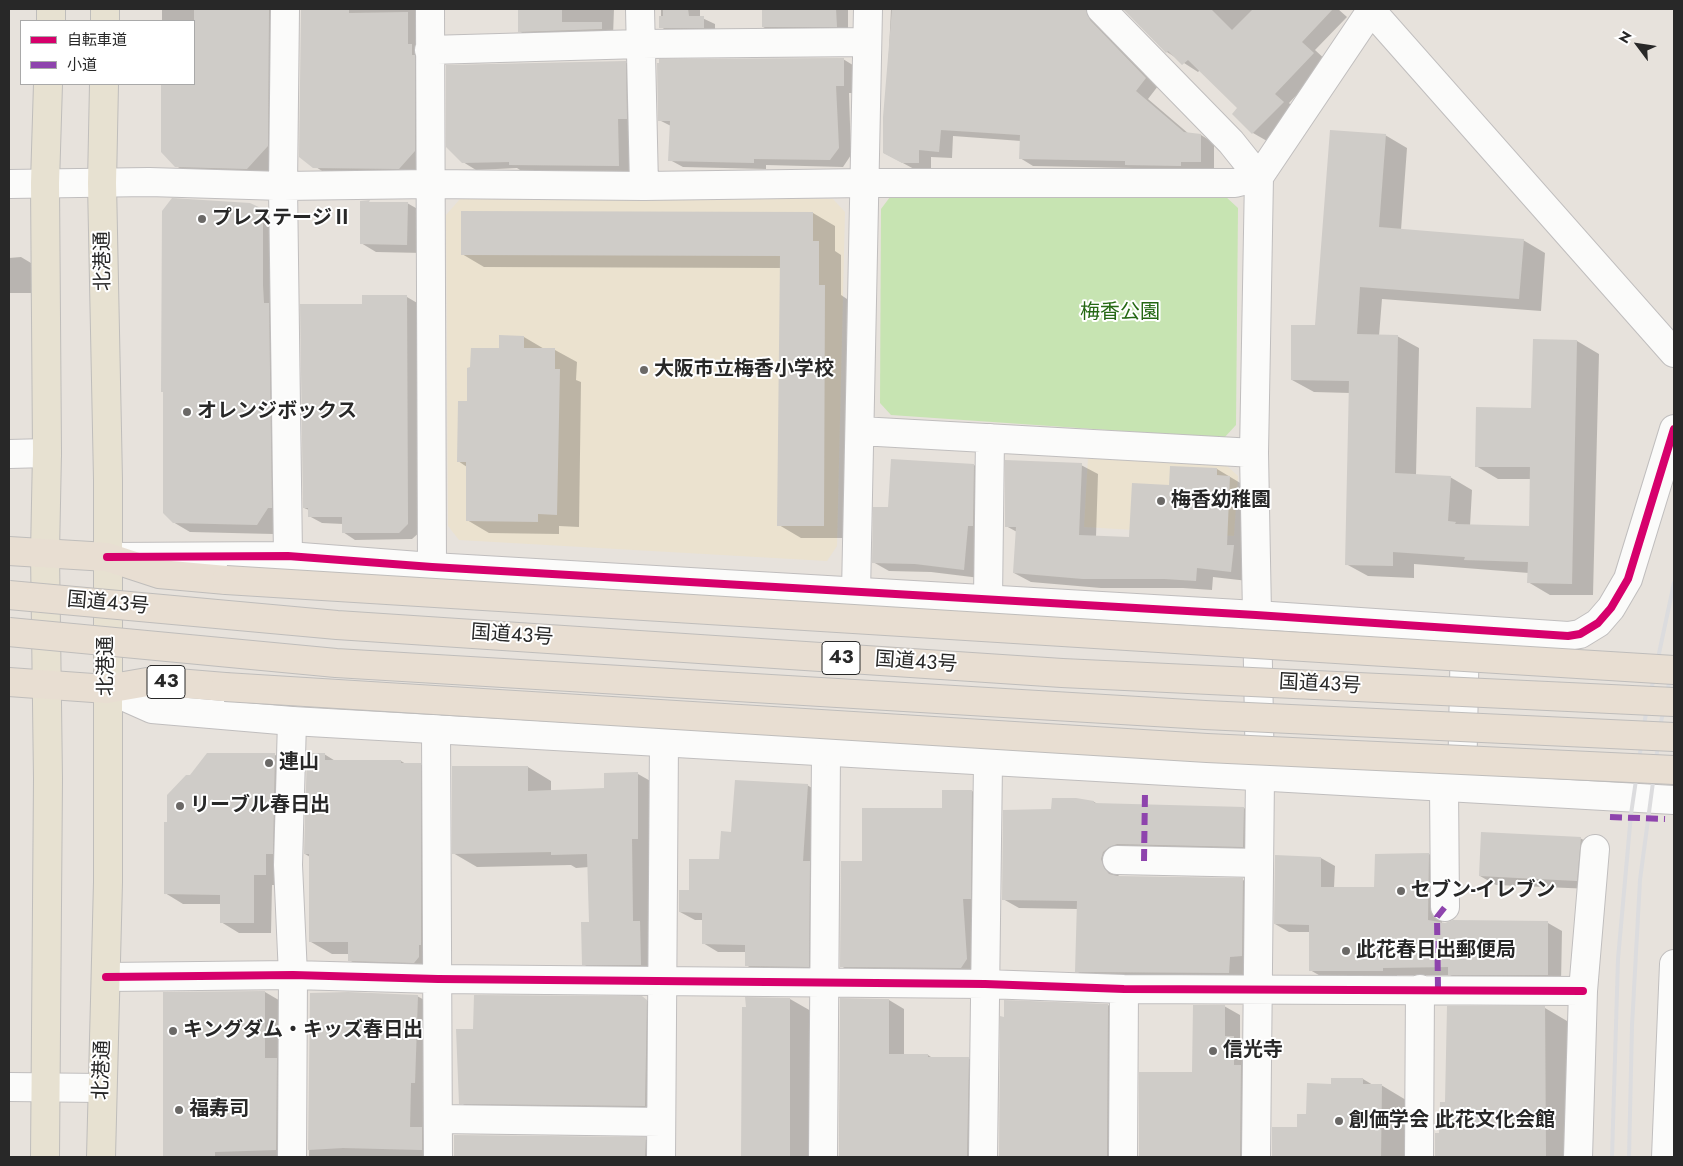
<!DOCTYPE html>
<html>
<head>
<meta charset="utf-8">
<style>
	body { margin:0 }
	#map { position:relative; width:1683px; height:1166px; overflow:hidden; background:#e7e2dc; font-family:Jost,"Noto Sans JP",sans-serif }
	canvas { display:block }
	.frame { position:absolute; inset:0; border:10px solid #282828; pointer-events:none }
	.legend { position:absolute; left:20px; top:20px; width:175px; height:65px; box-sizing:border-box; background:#fff; border:1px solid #a9a9a9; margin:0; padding:6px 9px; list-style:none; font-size:15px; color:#282828 }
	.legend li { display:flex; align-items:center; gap:10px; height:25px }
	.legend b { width:25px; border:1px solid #a9a9a9 }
	.north { position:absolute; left:1613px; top:20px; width:50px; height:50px; -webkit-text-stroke:4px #fff; paint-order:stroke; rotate:301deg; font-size:14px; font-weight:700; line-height:20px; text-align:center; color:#282828 }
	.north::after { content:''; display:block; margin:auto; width:18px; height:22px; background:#282828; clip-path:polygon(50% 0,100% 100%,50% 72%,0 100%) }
</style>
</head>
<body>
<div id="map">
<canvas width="1683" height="1166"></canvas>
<div class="frame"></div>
<ul class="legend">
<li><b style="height:6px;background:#d6006c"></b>自転車道</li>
<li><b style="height:6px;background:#8e44ad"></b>小道</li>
</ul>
<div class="north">N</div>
</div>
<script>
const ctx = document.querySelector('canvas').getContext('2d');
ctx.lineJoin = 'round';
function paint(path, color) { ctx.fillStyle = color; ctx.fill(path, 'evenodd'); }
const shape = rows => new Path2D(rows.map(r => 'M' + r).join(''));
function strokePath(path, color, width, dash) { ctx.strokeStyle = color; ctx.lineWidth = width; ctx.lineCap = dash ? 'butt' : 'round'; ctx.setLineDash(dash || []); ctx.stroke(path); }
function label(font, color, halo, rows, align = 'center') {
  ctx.font = font + ' Jost,"Noto Sans JP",sans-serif'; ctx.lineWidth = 4; ctx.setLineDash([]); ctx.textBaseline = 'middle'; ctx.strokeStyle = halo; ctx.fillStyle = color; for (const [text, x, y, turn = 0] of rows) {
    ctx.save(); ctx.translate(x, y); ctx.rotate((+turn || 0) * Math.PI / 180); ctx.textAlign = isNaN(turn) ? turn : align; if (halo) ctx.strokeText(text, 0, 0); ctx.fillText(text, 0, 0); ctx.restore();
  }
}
const education = shape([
	[460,199,833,199,845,212,837,546,827,561,459,540,448,526,446,215],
	[1088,457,1226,465,1238,476,1234,536,1084,527]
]);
const green = shape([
	[1225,196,1238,208,1236,425,1224,438,891,415,880,403,881,209,890,197]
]);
const shadow = shape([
	[162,9,288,9,283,155,263,178,192,175,176,166,163,151,162,84,194,84,194,21,162,21],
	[302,9,422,9,430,160,414,177,330,176,300,157],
	[520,9,614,9,613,36,531,38,519,31],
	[661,9,700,9,700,17,715,24,715,34,672,34,661,27],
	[763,9,848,9,848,31,772,32,763,27],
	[891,9,1101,9,1158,86,1148,99,1189,134,1201,135,1214,143,1214,169,1194,169,1194,173,1139,171,1133,168,1033,166,1020,158,1021,141,953,136,952,158,931,157,931,170,916,170,884,153],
	[1152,9,1338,9,1347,17,1315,50,1328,62,1289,103,1297,111,1267,141,1253,133,1239,108,1200,70,1198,72,1167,52,1138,23],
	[843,59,856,67,856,93,849,93,851,155,843,167,766,165,766,169,683,167,670,160,671,126,659,120],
	[625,62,638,69,631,172,523,172,517,168,476,170,463,162],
	[1385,135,1407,148,1401,230,1523,240,1545,253,1541,311,1382,299,1379,336,1397,336,1419,348,1416,475,1450,477,1472,490,1470,526,1530,528,1531,479,1498,479,1476,466,1533,409,1534,340,1577,341,1599,354,1593,595,1550,595,1528,582,1529,573,1414,564,1414,578,1368,576,1346,564,1350,393,1314,392,1292,380,1316,326],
	[407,203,423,212,423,253,376,252,361,243],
	[262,210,279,220,285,516,273,534,190,532,173,522,164,393,162,391],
	[813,213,835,226,835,251,841,255,841,295,847,299,846,538,801,538,779,525,781,268,484,267,462,254],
	[21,257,36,266,35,293,9,293,9,258],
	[407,297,419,304,421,531,412,539,355,540,343,532,343,524,322,523,309,516,309,510,304,508,363,305],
	[500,336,524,337,546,350,555,350,577,362,576,380,581,382,579,527,559,526,559,534,489,533,467,520,467,467,458,461,469,402,500,349],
	[974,465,989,474,980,578,931,572,889,571,873,562,889,508],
	[1081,465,1098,474,1096,537,1130,539,1171,486,1217,469,1247,487,1248,581,1213,577,1212,590,1183,588,1101,588,1031,582,1014,573,1017,532,1006,526],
	[207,754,275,755,293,765,283,885,272,885,271,933,239,933,221,922,222,904,183,904,165,893,168,823,191,776],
	[324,754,337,762,401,761,406,764,420,764,441,776,439,969,370,972,349,960,349,954,332,954,311,942,310,857,305,854],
	[528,767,551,781,551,791,605,789,638,774,661,787,664,978,607,978,583,964,590,924,589,867,576,868,571,865,477,867,453,853],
	[807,785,822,794,823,975,761,974,746,965,746,952,718,952,703,943,704,920,695,920,680,912,690,891,721,860,733,833],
	[972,791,988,801,978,977,858,976,841,966,943,809],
	[1094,802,1098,804,1244,808,1260,817,1259,856,1117,869,1119,877,1243,880,1259,889,1245,981,1092,980,1076,971,1078,909,1019,908,1003,899,1052,810],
	[1580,838,1596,847,1592,889,1496,885,1480,876],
	[1429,854,1442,862,1442,923,1548,923,1562,931,1561,983,1463,982,1450,975,1397,975,1397,979,1324,978,1310,970,1310,932,1289,932,1275,924,1276,856,1321,858,1335,866,1334,888,1375,888],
	[265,992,289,1006,300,1157,164,1157,164,993],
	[311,994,417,996,441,1009,446,1157,309,1157],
	[642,998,657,1006,660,1113,475,1111,461,1103,475,1030],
	[790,999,832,1023,831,1157,742,1157,743,1008],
	[841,1000,889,1000,904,1009,904,1055,928,1055,934,1059,968,1058,984,1067,982,1157,839,1157],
	[1108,1005,1123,1014,1122,1157,1000,1157,1002,1018],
	[1224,1006,1240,1015,1240,1041,1249,1046,1255,1157,1140,1157,1140,1074,1194,1073],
	[1545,1008,1567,1021,1569,1157,1436,1157,1436,1134,1440,1134,1446,1103],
	[1363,1079,1373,1085,1381,1085,1411,1103,1411,1157,1272,1157,1273,1128,1298,1128,1332,1085],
	[455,1136,645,1139,659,1147,660,1157,455,1157]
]);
const building = shape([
	[194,9,269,9,268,146,247,169,175,167,161,152,161,84,194,84],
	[301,9,349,9,349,13,408,12,408,44,412,44,412,55,415,55,415,151,399,169,313,168,299,157],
	[518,9,562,9,562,22,602,22,602,29,518,32],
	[663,9,688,9,689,16,704,16,704,28,659,28,659,16,663,16],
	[762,9,836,9,837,27,762,27],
	[892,9,1086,9,1090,20,1146,78,1136,91,1184,132,1201,134,1201,162,1181,162,1181,166,1125,165,1125,161,1019,159,1020,135,941,130,939,152,919,150,919,163,902,163,883,153,883,117],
	[1123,9,1211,9,1232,30,1253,9,1333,9,1302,42,1314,53,1275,94,1284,102,1252,134,1232,114,1237,108,1188,60,1182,65,1168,51,1166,53],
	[844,58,844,86,836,86,839,148,830,160,754,159,754,163,668,161,670,121,658,121,657,63,659,63,659,59],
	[626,61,627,119,618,119,619,166,509,165,509,162,462,163,446,147,446,65],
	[1330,130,1386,134,1379,227,1524,239,1519,299,1360,287,1357,334,1398,335,1395,473,1451,476,1448,521,1456,522,1455,524,1529,526,1530,467,1475,467,1476,407,1531,408,1533,339,1577,340,1572,584,1527,583,1528,562,1464,560,1465,557,1393,552,1393,566,1345,565,1349,381,1291,380,1291,325,1315,325],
	[172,198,250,203,263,209,263,286,264,303,269,303,272,508,268,508,257,525,173,523,163,513,163,392,161,392,162,211],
	[370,200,369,202,408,202,407,245,360,244,360,201],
	[461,211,813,212,813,241,819,241,819,285,825,285,824,526,777,526,780,256,461,255],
	[362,295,407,295,408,524,399,533,342,533,342,517,308,517,308,508,303,508,300,304,362,304],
	[499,335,524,336,524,348,555,348,555,369,560,369,557,515,538,514,538,522,466,521,466,462,457,462,458,401,467,401,467,368,470,367,471,348,499,348],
	[891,459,974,464,973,526,968,526,964,570,915,564,872,563,873,507,888,507],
	[1005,460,1082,463,1079,535,1129,537,1132,483,1169,485,1170,466,1217,468,1217,475,1230,476,1227,545,1234,545,1231,572,1197,568,1196,581,1165,579,1083,579,1013,573,1016,527,1005,527],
	[207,753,275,753,273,854,266,854,266,875,254,875,254,923,220,923,220,895,164,894,164,822,167,822,167,795,186,775,190,775],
	[307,753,325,753,325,760,401,760,401,763,421,763,421,945,419,945,419,957,414,963,348,961,348,942,309,942,309,854,304,854],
	[452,766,528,766,528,791,604,788,604,773,638,772,638,839,632,839,633,921,640,921,641,965,582,965,581,922,589,922,587,854,551,855,551,852,452,854],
	[735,780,808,784,803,861,810,861,809,967,745,966,745,945,702,944,702,913,679,912,679,890,689,890,689,859,719,859,721,831,731,832],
	[942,790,972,790,971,899,963,899,967,959,961,968,840,967,841,861,862,861,862,808,942,808],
	[1052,798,1076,798,1094,801,1094,803,1244,807,1243,847,1117,844,1109,847,1103,852,1101,859,1104,868,1109,874,1117,876,1243,878,1242,956,1230,957,1229,973,1075,972,1077,901,1002,900,1003,810,1051,809],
	[1481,832,1581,837,1577,881,1479,876],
	[1429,853,1428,920,1445,923,1453,920,1548,921,1548,975,1448,975,1448,967,1383,968,1383,971,1309,971,1309,925,1274,924,1275,855,1321,857,1321,887,1374,887,1375,854],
	[265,991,265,1058,277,1058,276,1150,215,1152,215,1157,163,1157,163,992],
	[348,992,418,995,415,1083,411,1083,410,1127,422,1127,422,1150,343,1148,308,1150,310,993],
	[474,995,642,996,647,1000,645,1106,459,1104,456,1029,473,1029],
	[745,997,790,998,790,1157,741,1157,742,1007,746,1007],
	[840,998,889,999,889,1054,928,1054,928,1057,969,1057,967,1157,839,1157],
	[1004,1000,1108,1004,1107,1157,999,1157,1000,1016,1004,1017],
	[1193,1005,1225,1005,1225,1036,1234,1036,1234,1065,1241,1065,1240,1157,1139,1157,1139,1072,1192,1072],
	[1447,1006,1545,1006,1546,1157,1435,1157,1435,1133,1439,1133,1440,1102,1445,1102],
	[1331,1078,1363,1078,1363,1084,1382,1084,1381,1157,1272,1157,1272,1127,1297,1127,1297,1114,1306,1114,1307,1083,1331,1084],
	[454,1135,646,1137,645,1157,454,1157]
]);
const minor = shape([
	[430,9,432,567],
	[640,9,644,186],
	[1101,9,1231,142,1259,177],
	[1370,9,1674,353],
	[429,50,641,44,867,42],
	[9,184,149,182,283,186,430,184,644,186,865,183,1235,183,1259,177],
	[860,431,1254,453],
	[9,454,47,453],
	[111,557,288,556,283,186,285,9],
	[856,592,868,9],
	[988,599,990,438],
	[436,729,438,1157],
	[1444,787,1445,907],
	[1117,860,1259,863],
	[106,977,293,975,438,979,985,984,1124,989,1583,991],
	[438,1119,661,1122],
	[292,1157,293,975,288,865,292,721],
	[661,1157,664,741],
	[823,1157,826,753],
	[983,1157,988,762],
	[1123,1157,1124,989],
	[1256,1157,1260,776,1254,453,1259,177,1372,9],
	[1419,1157,1420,989],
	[1578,1157,1583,991,1595,849],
	[1666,1157,1674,964]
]);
const tertiary = shape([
	[288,556,432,567,1256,615,1568,636,1580,634,1598,623,1611,608,1628,579,1674,429],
	[107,689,152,709,292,721,1674,800],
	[1462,785,1465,633],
	[9,1087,102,1088]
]);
const primary = shape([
	[51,21,51,9],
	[105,21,105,9],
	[45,1157,48,779,45,553,47,453,45,183,48,84],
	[101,1157,108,882,108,480,102,183,104,84]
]);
const trunk = shape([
	[9,551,107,557,159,574,226,580],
	[9,682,107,689,153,681,225,687]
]);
const rail = shape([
	[1612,1157,1618,959,1631,814,1645,719,1674,583],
	[1629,1157,1632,1026,1640,880,1661,722,1674,659]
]);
const trunkBridge = shape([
	[226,580,1674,670],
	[9,595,337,625,1062,673,1674,702],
	[9,632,336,663,1205,715,1674,737],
	[225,687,1207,748,1674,770]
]);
const quiet = shape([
	[1610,817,1665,819],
	[1144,861,1145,792],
	[1438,989,1437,917,1445,907]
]);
const cycleway = shape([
	[107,557,288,556,432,567,1256,615,1568,636,1580,634,1598,623,1611,608,1628,579,1674,429],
	[106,977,293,975,438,979,985,984,1124,989,1583,991]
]);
const markers = [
	[202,219,5,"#6b6967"],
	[644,370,5,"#6b6967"],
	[187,412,5,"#6b6967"],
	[1161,501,5,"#6b6967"],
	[269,763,5,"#6b6967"],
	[180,806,5,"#6b6967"],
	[1401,891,5,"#6b6967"],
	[1346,951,5,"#6b6967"],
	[173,1031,5,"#6b6967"],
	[1213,1051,5,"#6b6967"],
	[179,1110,5,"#6b6967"],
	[1339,1121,5,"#6b6967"]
];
const shields = [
	[841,658,38],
	[166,682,38]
];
const shieldNames = [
	["43",841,658],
	["43",166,682]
];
const poiNames = [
	["プレステージⅡ",212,219],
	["大阪市立梅香小学校",654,370],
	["オレンジボックス",197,412],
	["梅香幼稚園",1171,501],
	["連山",279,763],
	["リーブル春日出",190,806],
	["セブン-イレブン",1411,891],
	["此花春日出郵便局",1356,951],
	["キングダム・キッズ春日出",183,1031],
	["信光寺",1223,1051],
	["福寿司",189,1110],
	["創価学会 此花文化会館",1349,1121]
];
const streetNames = [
	["北港通",104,261,-91],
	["国道43号",108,604,5],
	["国道43号",512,636,4],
	["国道43号",916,663,4],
	["北港通",107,666,-90],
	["国道43号",1320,685,3],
	["北港通",103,1070,-88]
];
const parkNames = [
	["梅香公園",1120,313]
];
paint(education, '#ebe2cf');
paint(green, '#c7e4b2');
paint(shadow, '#0003');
paint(building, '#cfccc8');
strokePath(minor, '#c0bebe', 30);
strokePath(tertiary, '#c0bebe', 30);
strokePath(primary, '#bfbdbb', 30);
strokePath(trunk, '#bfbdbb', 30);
strokePath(minor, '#fbfbfa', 28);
strokePath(tertiary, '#fbfbfa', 28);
strokePath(primary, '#e7e1d1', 28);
strokePath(trunk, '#e8ded2', 28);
strokePath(rail, '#dcdcde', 4);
strokePath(trunkBridge, '#bfbdbb', 30, []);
strokePath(trunkBridge, '#e8ded2', 28);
strokePath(quiet, '#8e44ad', 6, [12, 6]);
strokePath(cycleway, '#d6006c', 8);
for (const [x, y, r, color] of markers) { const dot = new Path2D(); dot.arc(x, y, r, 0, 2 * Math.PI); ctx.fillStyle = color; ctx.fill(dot); strokePath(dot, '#fff', 2); }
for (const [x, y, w] of shields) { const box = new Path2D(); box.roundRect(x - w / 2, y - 16.5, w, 33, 4); ctx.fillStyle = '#fff'; ctx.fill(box); strokePath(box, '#282828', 1); }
label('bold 19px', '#282828', null, shieldNames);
label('bold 20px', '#282828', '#fff', poiNames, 'left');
label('20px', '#282828', '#fff', streetNames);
label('20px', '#256814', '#fff', parkNames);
</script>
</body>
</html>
